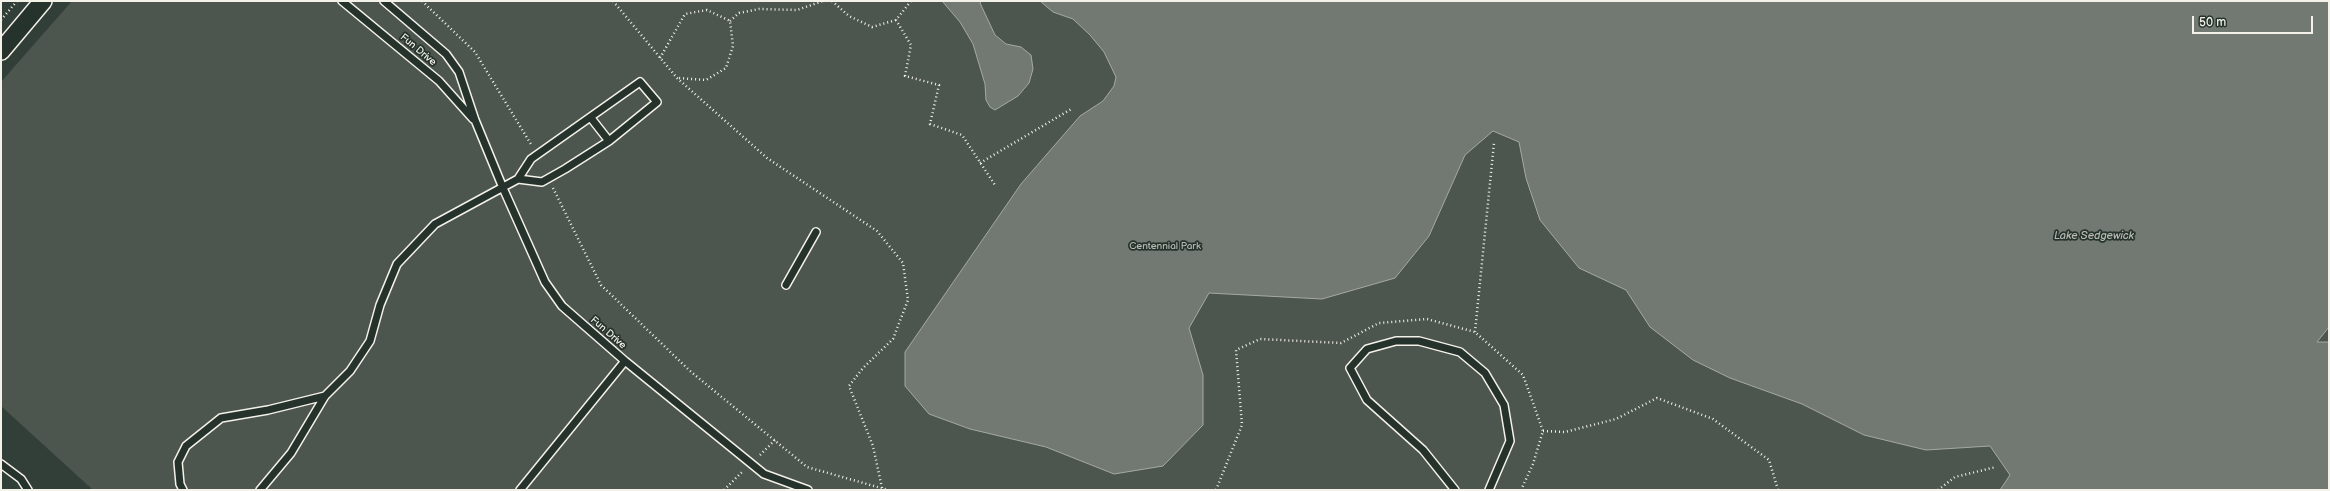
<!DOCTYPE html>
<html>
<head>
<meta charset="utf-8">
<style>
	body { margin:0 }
	#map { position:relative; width:2330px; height:491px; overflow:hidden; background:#323e38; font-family:"Balsamiq Sans",sans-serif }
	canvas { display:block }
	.frame { position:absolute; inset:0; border:2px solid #f4f1e8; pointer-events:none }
	.scale { position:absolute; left:2192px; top:16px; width:121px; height:18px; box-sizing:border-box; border:2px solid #f4f1e8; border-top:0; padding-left:5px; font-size:12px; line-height:14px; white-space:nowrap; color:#f4f1e8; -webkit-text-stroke:3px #26332d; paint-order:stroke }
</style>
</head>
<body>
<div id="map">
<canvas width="2330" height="491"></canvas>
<div class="frame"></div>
<div class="scale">50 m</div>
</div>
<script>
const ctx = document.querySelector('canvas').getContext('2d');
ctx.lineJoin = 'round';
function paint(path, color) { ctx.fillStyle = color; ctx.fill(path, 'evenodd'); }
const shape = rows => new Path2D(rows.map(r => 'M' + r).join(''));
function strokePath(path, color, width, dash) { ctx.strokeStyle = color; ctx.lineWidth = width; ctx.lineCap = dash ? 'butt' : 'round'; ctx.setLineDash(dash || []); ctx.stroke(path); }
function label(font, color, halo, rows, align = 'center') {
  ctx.font = font + ' "Balsamiq Sans",sans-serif'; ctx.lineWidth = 3.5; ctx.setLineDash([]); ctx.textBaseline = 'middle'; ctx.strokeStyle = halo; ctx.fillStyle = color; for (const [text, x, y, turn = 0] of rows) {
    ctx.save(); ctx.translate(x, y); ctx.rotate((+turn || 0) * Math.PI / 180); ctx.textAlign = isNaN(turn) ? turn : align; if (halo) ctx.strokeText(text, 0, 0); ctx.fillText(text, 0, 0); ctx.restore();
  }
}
const green = shape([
	[72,1,2329,1,2329,490,93,490,1,406,1,82]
]);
const water = shape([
	[942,1,982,1,980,3,995,35,1006,44,1021,47,1031,55,1033,69,1029,83,1018,96,995,110,990,107,986,100,985,84,973,44,960,22,942,1],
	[1040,1,2329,1,2329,327,2317,342,2329,342,2329,490,2000,490,2010,475,1990,446,1926,450,1864,435,1802,404,1730,378,1693,360,1650,327,1626,290,1579,268,1540,220,1526,178,1519,142,1493,131,1465,155,1429,236,1395,278,1322,299,1209,293,1189,328,1203,375,1203,425,1163,466,1114,474,1046,447,970,429,929,414,905,386,905,352,1021,184,1080,116,1103,101,1114,86,1116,77,1104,52,1090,35,1073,19,1053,12,1040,1]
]);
const path = shape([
	[422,1,475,52,532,146],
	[613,1,677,78,767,158,877,231,903,263,908,300,893,339,863,368,849,386,873,446,882,488],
	[832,1,849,16,872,27,896,20],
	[911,1,896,20,911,45,905,76,939,85,930,124,962,135,995,185],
	[1,20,17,1],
	[730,21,739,13,759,9,797,10,823,1],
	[660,58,685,14,707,10,730,21,733,46,726,68,706,80,678,78],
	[980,163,1073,108],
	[553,188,601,285,690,371,807,467,888,490],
	[1475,332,1494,143],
	[1543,431,1565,432,1616,419,1657,398,1713,419,1769,460,1778,490],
	[760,455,775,440],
	[724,490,743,471],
	[1216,490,1242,425,1236,350,1260,339,1341,343,1379,323,1427,319,1475,332,1523,375,1543,431,1533,464,1521,490],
	[1938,490,1955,477,1996,467]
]);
const service = shape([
	[342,1,439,81,473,119],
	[384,1,446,54,459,72,475,120,503,188,545,282,562,306,625,361,764,474,808,490],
	[591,118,609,141],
	[786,285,816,232],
	[1,464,21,479,28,490],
	[183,490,180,484,178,462,186,446,221,418,268,410,325,396],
	[260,490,291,453,325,396,350,371,370,341,380,305,397,264,435,224,518,179,531,159,640,82,657,102,609,141,565,169,542,182,518,179],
	[520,490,625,361],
	[1455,490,1423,450,1367,400,1350,368,1367,349,1396,341,1419,341,1460,352,1485,373,1504,405,1510,441,1489,490]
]);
const tertiary = shape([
	[1,51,43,1]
]);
const streetNames = [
	["Fun Drive",418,50,40],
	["Fun Drive",608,333,41]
];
const parkNames = [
	["Centennial Park",1165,246]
];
const waterNames = [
	["Lake Sedgewick",2094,236]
];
paint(green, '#4c564f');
paint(water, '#727972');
strokePath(water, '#a6a9a1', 1);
strokePath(service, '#f4f1e8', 10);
strokePath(tertiary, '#f4f1e8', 20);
strokePath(path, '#f4f1e8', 2.5, [1, 3]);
strokePath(service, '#26332d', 7);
strokePath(tertiary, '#26332d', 17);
label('10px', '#f4f1e8', '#26332d', streetNames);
label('10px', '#b9bbb2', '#26332d', parkNames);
label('italic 11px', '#babbb3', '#26332d', waterNames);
</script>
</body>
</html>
